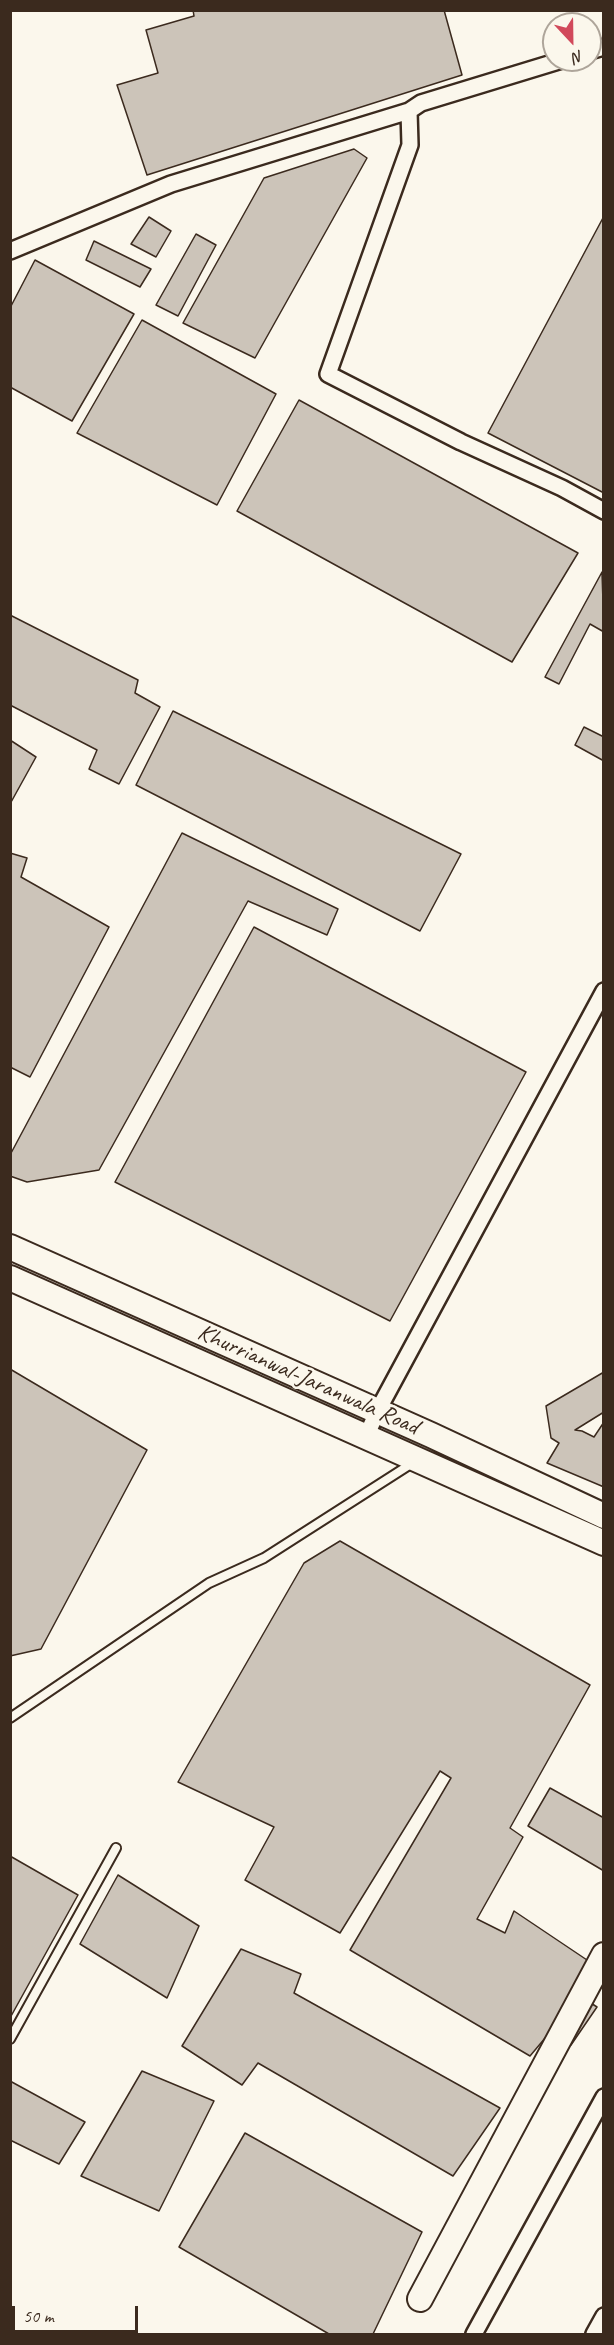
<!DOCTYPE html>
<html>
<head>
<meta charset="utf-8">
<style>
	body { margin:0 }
	#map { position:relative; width:614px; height:2345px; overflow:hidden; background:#fbf7ec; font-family:Caveat,sans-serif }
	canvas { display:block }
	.frame { position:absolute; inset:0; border:12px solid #3b2a1e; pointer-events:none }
	.north { position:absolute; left:542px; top:12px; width:60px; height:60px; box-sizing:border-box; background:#fbf7ec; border:2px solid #aea59a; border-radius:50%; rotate:158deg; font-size:16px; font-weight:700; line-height:24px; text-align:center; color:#3b2a1e }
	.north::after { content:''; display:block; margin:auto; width:21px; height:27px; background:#d1495b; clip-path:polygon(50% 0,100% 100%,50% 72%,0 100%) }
	.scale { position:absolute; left:12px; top:2306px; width:126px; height:27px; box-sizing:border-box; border:3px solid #3b2a1e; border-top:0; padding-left:8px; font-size:18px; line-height:21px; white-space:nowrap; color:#3b2a1e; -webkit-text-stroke:4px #fbf7ec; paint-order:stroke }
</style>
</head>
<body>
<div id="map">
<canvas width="614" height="2345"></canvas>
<div class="frame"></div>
<div class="north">N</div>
<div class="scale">50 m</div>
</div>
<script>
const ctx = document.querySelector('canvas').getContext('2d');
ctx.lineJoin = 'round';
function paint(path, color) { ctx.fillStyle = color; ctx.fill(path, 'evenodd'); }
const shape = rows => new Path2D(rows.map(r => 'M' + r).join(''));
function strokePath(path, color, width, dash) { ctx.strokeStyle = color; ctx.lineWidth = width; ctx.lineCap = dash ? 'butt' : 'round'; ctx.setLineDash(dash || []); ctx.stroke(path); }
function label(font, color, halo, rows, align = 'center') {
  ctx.font = font + ' Caveat,sans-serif'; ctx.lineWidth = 5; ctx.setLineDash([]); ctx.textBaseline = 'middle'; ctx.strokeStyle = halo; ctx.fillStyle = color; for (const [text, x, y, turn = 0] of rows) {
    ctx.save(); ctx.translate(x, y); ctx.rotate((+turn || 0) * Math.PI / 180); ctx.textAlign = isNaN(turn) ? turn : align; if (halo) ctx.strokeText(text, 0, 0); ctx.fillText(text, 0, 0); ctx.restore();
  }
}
const building = shape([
	[193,10,444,10,462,75,147,175,117,85,158,73,146,30,194,16,193,10],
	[354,149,367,158,255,358,183,323,264,178,354,149],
	[604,216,604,493,488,433,604,216],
	[149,217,171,231,156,257,131,244,149,217],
	[196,234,216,245,178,316,156,305,196,234],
	[94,241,151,269,140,287,86,260,94,241],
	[35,260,134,314,72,421,10,387,10,308,35,260],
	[142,320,276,394,217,505,77,433,142,320],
	[299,400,578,553,512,662,237,511,299,400],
	[602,572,604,632,590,624,559,684,545,677,602,572],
	[10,615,138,680,135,693,160,707,119,784,89,769,97,750,10,705,10,615],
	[173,711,461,854,420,931,136,785,173,711],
	[584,727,604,737,604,761,575,745,584,727],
	[10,740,36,757,10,804,10,740],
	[182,833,338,909,327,935,248,901,99,1170,27,1182,10,1176,10,1155,182,833],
	[10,853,27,858,21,877,109,927,30,1077,10,1067,10,853],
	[254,927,526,1072,390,1321,115,1182,254,927],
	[10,1369,147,1450,41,1649,10,1656,10,1369],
	[604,1372,604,1412,575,1430,582,1431,594,1437,604,1422,604,1487,547,1463,559,1443,551,1438,546,1406,604,1372],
	[340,1541,590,1685,510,1828,523,1837,477,1919,505,1933,514,1911,590,1962,574,1992,597,2007,571,2045,551,2031,530,2056,350,1950,451,1778,440,1771,340,1933,245,1880,274,1827,178,1782,304,1563,340,1541],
	[550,1788,604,1818,604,1871,528,1826,550,1788],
	[10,1856,78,1895,10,2018,10,1856],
	[118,1875,199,1926,167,1998,80,1944,118,1875],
	[241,1949,301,1974,294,1993,500,2108,453,2176,258,2063,242,2085,182,2046,241,1949],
	[142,2071,214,2101,159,2211,81,2176,142,2071],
	[10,2081,85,2122,59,2164,10,2140,10,2081],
	[245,2133,422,2232,373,2334,329,2334,179,2247,245,2133]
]);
const lane = shape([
	[10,1718,209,1583,264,1558,414,1462],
	[10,2039,116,1848]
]);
const street = shape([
	[590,51,604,47],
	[409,111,410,145,328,374,461,442,562,488,604,511],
	[10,251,171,184,409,111,421,103,562,60],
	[366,1437,377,1412,604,991],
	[474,2334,604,2097],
	[594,2334,604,2316]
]);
const primary = shape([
	[10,1247,431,1435,604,1516],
	[10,1278,604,1543],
	[420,2299,604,1955]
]);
const streetNames = [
	["Khurrianwal-Jaranwala Road",308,1380,24]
];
paint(building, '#ccc4b9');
strokePath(building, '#3b2a1e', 1.5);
strokePath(lane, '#3b2a1e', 12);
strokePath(street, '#3b2a1e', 20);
strokePath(primary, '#3b2a1e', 28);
strokePath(lane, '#fbf7ec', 8);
strokePath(street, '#fbf7ec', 15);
strokePath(primary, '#fbf7ec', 24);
label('24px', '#3b2a1e', '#fbf7ec', streetNames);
</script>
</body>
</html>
